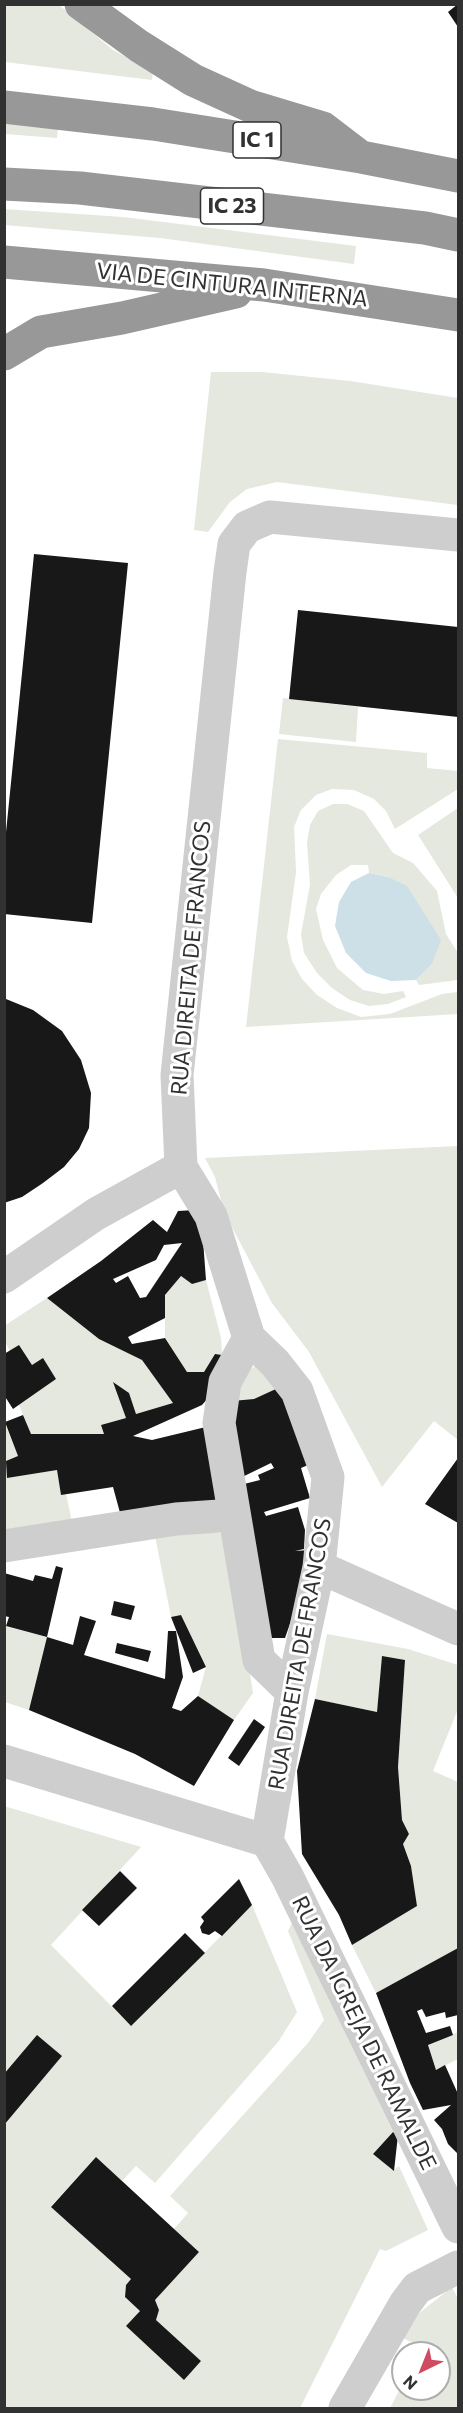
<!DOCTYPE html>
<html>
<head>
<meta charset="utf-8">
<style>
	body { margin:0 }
	#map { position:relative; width:463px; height:2413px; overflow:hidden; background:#fff; font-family:Commissioner,sans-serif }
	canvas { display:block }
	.frame { position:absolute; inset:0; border:6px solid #313131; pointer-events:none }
	.north { position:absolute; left:391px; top:2341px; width:60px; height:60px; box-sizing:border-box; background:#fff; border:2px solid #adadad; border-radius:50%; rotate:223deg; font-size:16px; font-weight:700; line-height:24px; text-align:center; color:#313131 }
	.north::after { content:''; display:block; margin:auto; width:21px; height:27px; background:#cf4b61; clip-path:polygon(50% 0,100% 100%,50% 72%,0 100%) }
</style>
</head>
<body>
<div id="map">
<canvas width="463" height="2413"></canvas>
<div class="frame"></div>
<div class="north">N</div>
</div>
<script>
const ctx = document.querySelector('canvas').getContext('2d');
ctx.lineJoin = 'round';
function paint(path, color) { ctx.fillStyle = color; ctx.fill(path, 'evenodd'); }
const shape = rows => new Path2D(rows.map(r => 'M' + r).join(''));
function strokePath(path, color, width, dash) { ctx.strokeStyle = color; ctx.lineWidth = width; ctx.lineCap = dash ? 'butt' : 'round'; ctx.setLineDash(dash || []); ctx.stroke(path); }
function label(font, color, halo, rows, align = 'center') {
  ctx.font = font + ' Commissioner,sans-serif'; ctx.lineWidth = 6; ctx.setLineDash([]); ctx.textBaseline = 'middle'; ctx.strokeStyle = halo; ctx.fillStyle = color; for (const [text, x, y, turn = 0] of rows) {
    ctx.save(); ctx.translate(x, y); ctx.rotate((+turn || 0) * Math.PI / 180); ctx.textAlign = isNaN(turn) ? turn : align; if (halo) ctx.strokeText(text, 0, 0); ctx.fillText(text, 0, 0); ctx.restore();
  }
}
const green = shape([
	[5,5,59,5,113,50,153,71,152,80,5,62],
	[4,122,58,129,57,138,5,134],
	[4,209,123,217,356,246,354,264,160,238,5,225],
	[211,372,262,372,350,381,458,398,458,505,277,482,247,489,230,502,208,532,194,530],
	[283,698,358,707,356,742,279,734],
	[278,739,427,753,427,768,458,771,458,789,395,829,386,811,374,799,354,790,332,789,316,795,301,810,294,827,296,872,287,937,292,961,302,979,317,995,337,1008,361,1017,390,1014,442,994,458,992,458,1014,246,1027],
	[333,804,347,804,364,811,393,853,413,863,437,891,446,934,458,953,458,980,419,985,416,980,432,964,388,877,369,873,368,865,351,865,336,875,321,894,316,909,323,940,337,968,363,990,384,994,403,991,406,997,388,1004,369,1006,350,1000,332,988,317,973,304,953,301,934,310,885,307,843,310,825,318,811],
	[458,808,458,898,418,835],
	[458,1146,458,1440,434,1421,382,1487,309,1352,272,1303,224,1212,215,1177,205,1158],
	[181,1276,192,1284,206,1280,221,1338,222,1355,215,1354,204,1372,187,1372,165,1338,165,1295],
	[47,1298,99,1339,142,1360,173,1403,136,1414,129,1394,114,1382,126,1418,101,1425,104,1434,31,1434,19,1405,56,1379,43,1359,32,1365,19,1345,10,1351,5,1342,4,1326],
	[255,1366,278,1388,254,1399,232,1401,241,1376],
	[4,1421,18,1456,7,1478,57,1470,61,1495,66,1494,73,1526,5,1536],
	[192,1530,228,1534,253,1693,234,1720,198,1696,206,1667,181,1615,171,1617,154,1531],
	[4,1626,47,1637,29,1710,5,1702],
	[327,1634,408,1649,458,1665,458,1709,433,1771,458,1782,458,1948,376,1993,352,1945,417,1906,411,1866,403,1844,409,1834,402,1820,398,1767,405,1660,382,1657,377,1712,315,1699],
	[4,1806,141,1847,51,1945,131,2026,252,1905,297,2012,278,2042,155,2183,136,2166,122,2181,96,2157,51,2206,131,2279,126,2285,125,2297,140,2311,126,2326,184,2380,201,2361,156,2320,159,2310,155,2300,199,2252,174,2229,188,2213,170,2196,308,2043,324,2020,288,1931,292,1923,393,2132,373,2154,394,2170,399,2166,428,2230,386,2251,380,2249,300,2408,5,2408],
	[458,2032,458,2059,436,2070,428,2045],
	[452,2287,458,2299,458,2408,390,2408,403,2383,403,2389,439,2389,439,2353,419,2353,421,2347,401,2337,418,2314]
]);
const water = shape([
	[369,873,388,877,407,886,441,940,432,964,416,980,391,981,366,973,346,953,335,926,339,902,351,882]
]);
const building = shape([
	[458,4,458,27,448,12],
	[34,554,128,563,92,923,4,914,4,852],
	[298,610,458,627,458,717,289,699],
	[6,999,33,1010,62,1031,81,1060,91,1093,89,1128,79,1149,64,1167,43,1183,22,1197,4,1203],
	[195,1210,203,1240,206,1280,192,1284,181,1276,165,1295,165,1318,128,1337,132,1344,165,1338,187,1372,204,1372,215,1354,222,1355,217,1388,202,1405,133,1436,152,1440,210,1426,227,1501,122,1520,113,1487,61,1495,57,1470,7,1478,6,1461,18,1456,5,1422,23,1415,31,1434,104,1434,101,1425,126,1418,113,1382,129,1393,136,1414,173,1403,142,1360,99,1339,47,1298,101,1261,153,1220,167,1232,178,1211],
	[182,1243,146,1297,140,1298,128,1276,116,1283,113,1279,156,1260,164,1245],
	[19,1345,32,1365,43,1358,56,1379,13,1409,4,1395,4,1354],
	[278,1388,315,1462,301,1468,310,1498,264,1512,266,1516,298,1507,305,1530,304,1549,295,1551,310,1550,300,1595,285,1638,269,1638,236,1486,260,1480,258,1475,274,1468,271,1463,234,1481,232,1401,254,1399],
	[458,1458,458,1523,425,1504],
	[56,1566,63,1568,47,1637,6,1626,9,1617,4,1616,4,1573,33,1581,35,1575,52,1579],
	[114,1601,135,1606,131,1620,111,1615],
	[181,1615,206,1667,193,1673,171,1617],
	[80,1616,96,1621,84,1655,165,1679,168,1631,176,1631,183,1677,172,1708,181,1711,198,1696,234,1720,194,1786,135,1754,29,1710,47,1637,73,1645],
	[117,1643,151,1651,148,1662,115,1653],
	[382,1656,405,1660,398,1767,402,1820,409,1834,403,1844,411,1866,417,1906,352,1945,339,1915,302,1854,297,1771,315,1699,377,1712],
	[254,1719,265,1727,239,1766,228,1758],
	[120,1871,137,1888,99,1926,82,1910],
	[239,1879,252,1905,222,1936,215,1931,209,1935,202,1933,200,1927,204,1921,201,1917],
	[185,1933,205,1953,131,2026,112,2006],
	[458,1948,458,2015,446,2018,445,2012,426,2017,422,2009,417,2011,426,2033,450,2026,453,2035,428,2045,436,2070,445,2065,458,2094,458,2154,448,2144,442,2129,434,2120,451,2105,423,2110,410,2083,376,1993],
	[37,2035,62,2056,4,2125,4,2074],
	[393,2132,398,2135,394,2171,373,2154],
	[96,2157,199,2252,155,2300,159,2310,156,2320,201,2361,184,2380,126,2326,140,2311,125,2297,126,2285,131,2279,51,2207]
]);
const minor = shape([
	[4,1277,96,1214,181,1167],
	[249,1338,225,1382,219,1423,259,1660,292,1692],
	[4,1546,176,1519,234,1515],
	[319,1567,458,1629],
	[4,1761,267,1841],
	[267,1841,292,1692,319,1567,328,1477,297,1391,275,1363,249,1338,211,1216,181,1167,177,1075,230,572,234,544,247,527,270,517,458,535],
	[267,1841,287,1876,458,2227],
	[345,2408,405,2304,417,2288,458,2267]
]);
const highway = shape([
	[81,4,139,46,193,80,250,106,323,128,357,154],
	[4,107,153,124,361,157,458,176],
	[4,184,80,188,425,228,458,235],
	[4,262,264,285,458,315],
	[4,354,41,332,122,318,236,292]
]);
const shields = [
	[257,140,48],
	[232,206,63]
];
const shieldNames = [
	["IC 1",257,140],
	["IC 23",232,206]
];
const streetNames = [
	["VIA DE CINTURA INTERNA",232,285,6],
	["RUA DIREITA DE FRANCOS",191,958,-85],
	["RUA DIREITA DE FRANCOS",300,1654,-80],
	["RUA DA IGREJA DE RAMALDE",364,2033,64]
];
paint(green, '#e4e8de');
paint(water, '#cddfe7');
paint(building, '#181818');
strokePath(minor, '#cecece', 33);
strokePath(highway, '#989898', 33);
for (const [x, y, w] of shields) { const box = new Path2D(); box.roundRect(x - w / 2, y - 18, w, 36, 4.5); ctx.fillStyle = '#fff'; ctx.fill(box); strokePath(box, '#313131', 1.5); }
label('bold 21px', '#313131', null, shieldNames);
label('22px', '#313131', '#fff', streetNames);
</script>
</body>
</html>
